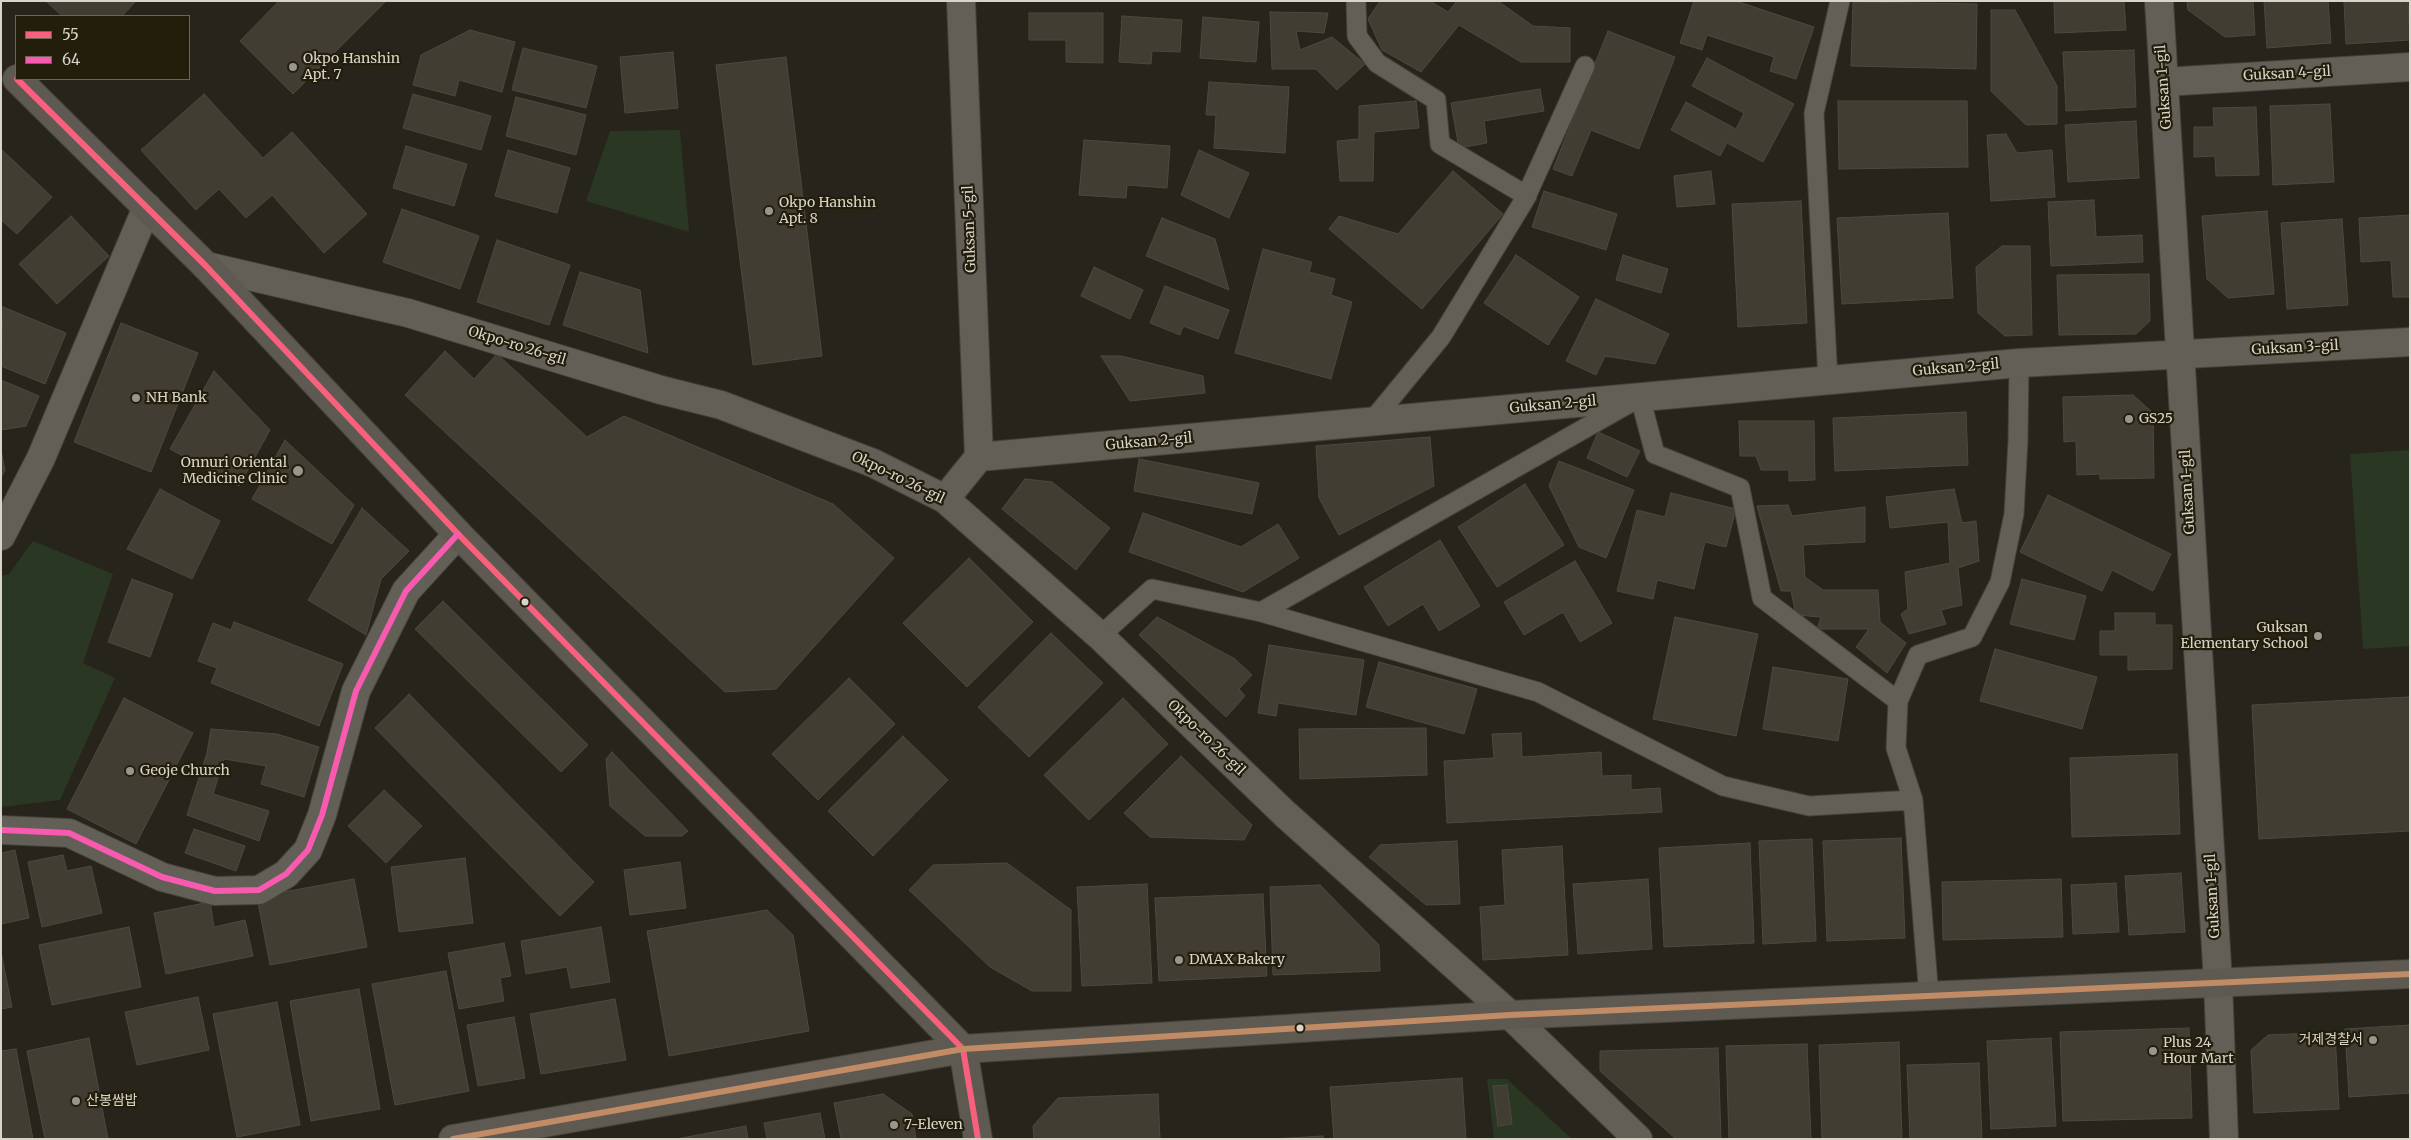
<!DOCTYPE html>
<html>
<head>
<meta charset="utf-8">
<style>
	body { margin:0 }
	#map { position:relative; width:2411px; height:1140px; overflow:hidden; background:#27241b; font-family:Merriweather,serif }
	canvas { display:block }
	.frame { position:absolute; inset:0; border:2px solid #d7d4c9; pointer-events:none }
	.legend { position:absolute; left:15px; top:15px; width:175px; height:65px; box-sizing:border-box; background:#231e0c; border:1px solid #6b6758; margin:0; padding:6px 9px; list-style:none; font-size:15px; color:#d7d4c9 }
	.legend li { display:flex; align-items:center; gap:10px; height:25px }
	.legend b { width:25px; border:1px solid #6b6758 }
</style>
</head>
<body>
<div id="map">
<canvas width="2411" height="1140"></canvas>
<div class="frame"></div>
<ul class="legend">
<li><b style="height:6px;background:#f8607d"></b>55</li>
<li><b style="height:6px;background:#f75aaf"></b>64</li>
</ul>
</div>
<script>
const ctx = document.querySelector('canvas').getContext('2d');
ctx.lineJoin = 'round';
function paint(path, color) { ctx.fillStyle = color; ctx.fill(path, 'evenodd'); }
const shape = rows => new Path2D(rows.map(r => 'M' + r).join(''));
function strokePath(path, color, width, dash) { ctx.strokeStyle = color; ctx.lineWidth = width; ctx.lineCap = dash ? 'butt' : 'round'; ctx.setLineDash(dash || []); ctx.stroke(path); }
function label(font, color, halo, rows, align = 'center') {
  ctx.font = font + ' Merriweather,"Noto Sans KR",serif'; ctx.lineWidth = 4.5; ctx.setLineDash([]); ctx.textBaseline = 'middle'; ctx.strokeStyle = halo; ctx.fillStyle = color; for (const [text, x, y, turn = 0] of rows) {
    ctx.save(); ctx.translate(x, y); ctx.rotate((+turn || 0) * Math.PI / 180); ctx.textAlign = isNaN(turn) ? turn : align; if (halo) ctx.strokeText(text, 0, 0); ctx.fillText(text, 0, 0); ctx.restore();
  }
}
const green = shape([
	[680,130,689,232,586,201,610,131],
	[2410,450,2410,646,2363,649,2350,454],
	[33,541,113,574,83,663,115,678,60,800,1,807,1,576,9,574],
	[1487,1079,1507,1079,1572,1139,1494,1139]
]);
const building = shape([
	[46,1,136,1,122,16,62,16,46,1],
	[279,1,386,1,293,94,240,41,279,1],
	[1380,1,1430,1,1448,12,1457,1,1498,1,1533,26,1570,28,1570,62,1521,62,1459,25,1421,72,1382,50,1368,19,1380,1],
	[1694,1,1736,1,1814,27,1796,79,1770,71,1774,57,1707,35,1702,50,1680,43,1694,1],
	[2041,1,2124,1,2126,30,2055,33,2054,1,2041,1],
	[2187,1,2253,1,2255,35,2225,37,2188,10,2187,1],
	[2264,1,2328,1,2331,43,2267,48,2264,1],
	[2344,1,2408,1,2410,40,2346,44,2344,1],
	[1853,2,1977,4,1976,69,1851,66,1853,2],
	[1991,10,2015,10,2057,86,2057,124,2026,125,1991,91,1991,10],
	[1270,12,1328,13,1324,33,1296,31,1300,50,1332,37,1365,64,1337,90,1316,69,1272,69,1270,12],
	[1029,13,1103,13,1103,63,1066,62,1066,40,1029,40,1029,13],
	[1122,16,1182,20,1180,52,1152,51,1151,64,1119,62,1122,16],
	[1203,17,1259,22,1256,62,1200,58,1203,17],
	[470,30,515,42,502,92,459,80,455,96,413,85,421,55,470,30],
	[1608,31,1675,57,1639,149,1591,130,1572,176,1553,169,1608,31],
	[523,48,597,66,586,108,512,90,523,48],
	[2134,50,2136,107,2066,111,2063,52,2134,50],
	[673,52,678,108,625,113,620,57,673,52],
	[786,57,822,356,753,365,716,65,786,57],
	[1707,58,1794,104,1763,162,1727,143,1720,156,1671,130,1686,102,1736,129,1744,113,1692,86,1707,58],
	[1209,82,1289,87,1285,153,1214,148,1216,115,1206,115,1209,82],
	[1540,89,1544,111,1484,121,1487,143,1459,148,1451,103,1540,89],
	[204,94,263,158,292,132,367,214,324,253,272,195,246,218,219,189,196,210,141,150,204,94],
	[413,94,491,116,481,150,403,128,413,94],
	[516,97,586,115,576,155,506,136,516,97],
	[1416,101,1419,128,1374,132,1373,181,1340,181,1337,141,1359,139,1359,106,1416,101],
	[1838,101,1967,101,1968,167,1839,169,1838,101],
	[2330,104,2334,182,2273,185,2270,106,2330,104],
	[2256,107,2259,175,2216,176,2215,156,2194,157,2194,127,2214,127,2213,108,2256,107],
	[2136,121,2139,178,2068,182,2065,125,2136,121],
	[2006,134,2017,153,2052,150,2055,197,1991,201,1987,135,2006,134],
	[1084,140,1170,146,1167,188,1127,185,1126,198,1079,195,1084,140],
	[406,146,467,164,454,206,393,188,406,146],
	[1,149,52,197,17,234,1,220,1,149],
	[508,150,570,168,557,213,495,196,508,150],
	[1199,150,1249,173,1229,218,1181,195,1199,150],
	[1453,171,1503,214,1422,309,1329,229,1339,216,1398,234,1453,171],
	[1711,171,1715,204,1677,207,1674,176,1711,171],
	[1544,191,1617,214,1606,250,1532,227,1544,191],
	[2094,200,2096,237,2142,235,2143,262,2051,266,2048,202,2094,200],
	[1801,201,1807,323,1738,327,1732,204,1801,201],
	[402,209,479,236,460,289,383,262,402,209],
	[2267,211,2274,294,2228,298,2207,279,2202,216,2267,211],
	[1948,213,1953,298,1842,304,1837,218,1948,213],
	[2410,215,2410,297,2393,297,2391,260,2361,262,2359,218,2410,215],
	[71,216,109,256,57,304,19,264,71,216],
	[1162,218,1215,239,1229,290,1146,256,1162,218],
	[2342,219,2348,305,2287,309,2281,223,2342,219],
	[497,240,570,265,549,325,477,302,497,240],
	[2002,246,2030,246,2032,335,2005,336,1978,313,1976,267,2002,246],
	[1263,249,1312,262,1309,272,1335,279,1331,295,1352,302,1331,379,1235,353,1263,249],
	[1516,255,1579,297,1548,345,1484,303,1516,255],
	[1623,255,1668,269,1661,293,1616,280,1623,255],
	[1094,267,1143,290,1130,319,1081,296,1094,267],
	[580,272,640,290,648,353,563,325,580,272],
	[2149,274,2150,321,2136,334,2059,335,2057,275,2149,274],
	[1165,286,1229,310,1218,339,1183,326,1180,335,1150,323,1165,286],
	[1596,299,1669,334,1655,364,1605,356,1596,375,1566,361,1596,299],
	[3,307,66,333,45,384,1,366,3,307],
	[121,323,198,353,151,472,74,442,121,323],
	[445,351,474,379,497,354,587,437,624,416,833,504,894,558,776,689,725,692,405,395,445,351],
	[1101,356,1121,356,1203,376,1205,393,1130,401,1101,356],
	[214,371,270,430,239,486,170,449,214,371],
	[1,380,39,396,26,426,1,430,1,380],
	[2133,395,2153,413,2154,478,2100,479,2100,474,2077,475,2076,441,2064,442,2063,397,2133,395],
	[1966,412,1968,465,1835,471,1833,418,1966,412],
	[1739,421,1814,421,1815,480,1789,481,1789,470,1761,470,1756,456,1740,456,1739,421],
	[1598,432,1640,451,1627,477,1587,458,1598,432],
	[1430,437,1434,486,1339,535,1319,498,1316,446,1430,437],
	[285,440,354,505,332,544,252,499,285,440],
	[1,450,5,470,1,478,1,450],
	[1139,459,1259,483,1252,514,1134,491,1139,459],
	[1559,461,1634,490,1606,558,1579,547,1549,486,1559,461],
	[1025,479,1052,482,1110,528,1076,570,1002,509,1025,479],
	[1525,484,1564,545,1497,587,1458,527,1525,484],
	[160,489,220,521,192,579,127,549,160,489],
	[1954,489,1962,523,1976,521,1979,561,1958,568,1962,605,1941,610,1946,624,1909,634,1901,614,1908,609,1905,572,1950,563,1948,522,1890,528,1886,497,1954,489],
	[1671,493,1736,509,1726,547,1705,542,1694,589,1657,580,1653,599,1617,591,1637,510,1665,517,1671,493],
	[2048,495,2171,554,2153,591,2112,570,2102,591,2020,552,2048,495],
	[1788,505,1792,516,1865,507,1865,542,1803,545,1805,577,1823,590,1878,590,1880,622,1906,643,1887,673,1856,647,1869,629,1817,629,1821,617,1796,615,1791,591,1781,591,1757,506,1788,505],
	[362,508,409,551,381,579,366,635,308,600,362,508],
	[1143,513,1241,547,1278,524,1299,558,1243,592,1129,552,1143,513],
	[1440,540,1480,606,1439,631,1423,604,1388,626,1364,587,1440,540],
	[969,558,1033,622,967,687,903,623,969,558],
	[1575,561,1612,623,1580,642,1563,612,1524,635,1504,602,1575,561],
	[132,579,173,594,150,657,108,642,132,579],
	[2022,579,2086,596,2074,640,2010,624,2022,579],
	[443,601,588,745,561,772,415,629,443,601],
	[2115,613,2155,613,2155,625,2172,625,2172,669,2128,670,2128,655,2100,655,2100,631,2115,631,2115,613],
	[1157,617,1235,659,1252,675,1239,689,1245,696,1226,717,1139,635,1157,617],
	[1675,617,1758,634,1736,736,1653,719,1675,617],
	[234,622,343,664,319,726,211,683,217,668,198,661,213,623,231,630,234,622],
	[1051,633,1103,683,1029,757,978,707,1051,633],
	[1269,645,1364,660,1356,715,1278,703,1276,716,1258,713,1269,645],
	[1995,649,2097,677,2082,729,1980,701,1995,649],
	[1379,662,1477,689,1464,734,1366,707,1379,662],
	[1773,667,1848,679,1838,741,1763,729,1773,667],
	[849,678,895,724,818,800,772,754,849,678],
	[409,694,594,882,560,916,375,728,409,694],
	[2410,697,2410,831,2259,839,2252,705,2410,697],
	[124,698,193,733,136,844,67,809,124,698],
	[1123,698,1168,744,1089,820,1044,775,1123,698],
	[1426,728,1427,775,1300,779,1299,729,1426,728],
	[211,729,277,734,319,747,304,797,261,784,266,766,224,759,213,794,269,811,259,841,187,815,207,753,211,729],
	[1521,733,1522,757,1601,752,1602,776,1631,775,1631,790,1660,788,1662,812,1447,823,1444,761,1494,758,1492,734,1521,733],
	[903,736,948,780,873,856,828,811,903,736],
	[612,752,688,831,682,836,645,836,610,806,606,759,612,752],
	[2177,754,2180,834,2072,837,2070,758,2177,754],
	[1181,756,1252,825,1244,840,1150,837,1124,813,1181,756],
	[384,790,422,826,386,863,348,826,384,790],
	[194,829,245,846,236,871,185,853,194,829],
	[1901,838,1905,938,1827,941,1823,841,1901,838],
	[1812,839,1816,941,1763,944,1759,841,1812,839],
	[1457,841,1460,904,1426,905,1369,857,1380,845,1457,841],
	[1750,843,1754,943,1664,947,1659,848,1750,843],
	[1562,846,1568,955,1483,960,1480,907,1505,905,1502,850,1562,846],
	[15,850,29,918,1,924,1,853,15,850],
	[63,855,67,871,91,866,102,913,42,927,28,862,63,855],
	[465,858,473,923,399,932,391,867,465,858],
	[680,862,686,908,630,915,624,870,680,862],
	[1007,863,1071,910,1071,991,1032,991,990,967,909,890,933,865,1007,863],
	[2181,873,2185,932,2129,935,2125,876,2181,873],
	[354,879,367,947,270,965,257,897,354,879],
	[1648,879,1652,949,1578,954,1573,884,1648,879],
	[2061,879,2063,937,1943,940,1942,882,2061,879],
	[2116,883,2119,932,2073,934,2071,885,2116,883],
	[1147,884,1152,983,1082,986,1077,887,1147,884],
	[1320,885,1379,945,1380,971,1273,975,1270,887,1320,885],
	[1263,894,1267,976,1159,981,1155,898,1263,894],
	[210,902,214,927,245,920,253,956,166,974,154,913,210,902],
	[767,910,793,935,809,1031,669,1056,647,931,767,910],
	[129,927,141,987,52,1005,39,945,129,927],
	[601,927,610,982,571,988,567,967,526,974,521,941,601,927],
	[504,943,511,976,500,978,504,1001,459,1009,448,953,504,943],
	[1,952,12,1007,1,1009,1,952],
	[446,971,469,1091,395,1105,372,984,446,971],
	[359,989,380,1109,311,1121,290,1001,359,989],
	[198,997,209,1050,137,1065,125,1012,198,997],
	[615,999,626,1060,541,1074,530,1014,615,999],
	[277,1002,300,1125,237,1137,213,1014,277,1002],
	[514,1017,525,1078,478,1086,467,1025,514,1017],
	[2410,1025,2410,1093,2349,1097,2345,1029,2410,1025],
	[2189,1028,2192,1118,2063,1121,2060,1032,2189,1028],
	[2335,1032,2339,1109,2254,1113,2251,1050,2268,1035,2335,1032],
	[89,1038,108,1139,45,1139,27,1051,89,1038],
	[2051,1038,2056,1126,1991,1129,1987,1041,2051,1038],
	[1899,1042,1902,1139,1822,1139,1819,1045,1899,1042],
	[1807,1044,1811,1139,1729,1139,1726,1046,1807,1044],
	[1718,1048,1721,1139,1676,1139,1600,1071,1600,1051,1718,1048],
	[16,1049,33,1139,1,1139,1,1051,16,1049],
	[1979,1063,1982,1139,1910,1139,1907,1065,1979,1063],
	[1462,1078,1466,1139,1334,1139,1330,1087,1462,1078],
	[1507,1085,1512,1124,1498,1126,1493,1086,1507,1085],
	[883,1094,912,1114,916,1139,841,1139,834,1103,883,1094],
	[1158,1094,1160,1139,1034,1139,1033,1126,1058,1098,1158,1094],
	[820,1113,825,1139,767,1139,764,1123,820,1113],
	[746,1126,748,1139,676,1139,746,1126],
	[1323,1136,1323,1139,1272,1139,1323,1136]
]);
const lane = shape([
	[1356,1,1357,36,1377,63,1436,100,1440,144,1527,196],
	[1828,380,1814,113,1840,1],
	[1372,421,1441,337,1525,199,1585,66],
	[1261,612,1538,692,1723,786,1809,806,1913,800],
	[1100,636,1152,589,1261,612,1640,397,1655,454,1740,488,1762,598,1898,701,1896,748,1913,800,1929,997],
	[1898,701,1918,655,1972,637,2000,582,2014,514,2018,440,2019,363]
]);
const street = shape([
	[961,1,979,457],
	[2159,1,2218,982,2224,1139],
	[2164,82,2410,67],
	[206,266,408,313,661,390,721,405,873,463,945,499,1100,636,1285,814,1510,1015,1638,1139],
	[945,499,979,457,2019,363,2410,342],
	[1,536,41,458,147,207],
	[1,830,69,833,162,877,215,891,259,890,286,874,308,850,322,815,356,691,406,591,458,534]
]);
const secondary = shape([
	[17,79,206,266,458,534,963,1049,978,1139],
	[453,1139,963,1049,1510,1015,2410,974]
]);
const bus1 = shape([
	[17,79,206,266,458,534,963,1049,978,1139]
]);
const bus2 = shape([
	[1,830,69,833,162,877,215,891,259,890,286,874,308,850,322,815,356,691,406,591,458,534]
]);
const bus3 = shape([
	[453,1139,963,1049,1510,1015,2410,974]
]);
const markers = [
	[293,67,5,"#99968c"],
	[769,211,5,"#99968c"],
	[136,398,5,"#99968c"],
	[2129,419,5,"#99968c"],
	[298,471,6,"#99968c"],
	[525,602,4.5,"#d7d4c9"],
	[2318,636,5,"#99968c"],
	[130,771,5,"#99968c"],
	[1179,960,5,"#99968c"],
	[1300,1028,4.5,"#d7d4c9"],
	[2373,1040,5,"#99968c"],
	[2153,1051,5,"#99968c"],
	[76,1101,5,"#99968c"],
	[894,1125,5,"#99968c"]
];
const poiNames = [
	["Okpo Hanshin",303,59],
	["Apt. 7",303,75],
	["Okpo Hanshin",779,203],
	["Apt. 8",779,219],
	["NH Bank",146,398],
	["GS25",2139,419],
	["Onnuri Oriental",287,463,"right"],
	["Medicine Clinic",287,479,"right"],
	["Guksan",2308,628,"right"],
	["Elementary School",2308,644,"right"],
	["Geoje Church",140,771],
	["DMAX Bakery",1189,960],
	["거제경찰서",2363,1040,"right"],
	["Plus 24",2163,1043],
	["Hour Mart",2163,1059],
	["산봉쌈밥",86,1101],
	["7-Eleven",904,1125]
];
const streetNames = [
	["Guksan 4-gil",2287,74,-3],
	["Guksan 1-gil",2164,87,-94],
	["Guksan 5-gil",970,229,-92],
	["Okpo-ro 26-gil",517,346,17],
	["Guksan 3-gil",2295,348,-3],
	["Guksan 2-gil",1956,368,-5],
	["Guksan 2-gil",1553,405,-5],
	["Guksan 2-gil",1149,442,-5],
	["Okpo-ro 26-gil",898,478,26],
	["Guksan 1-gil",2188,492,-93],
	["Okpo-ro 26-gil",1206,738,44],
	["Guksan 1-gil",2213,896,-93]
];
paint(green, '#2a3723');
paint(building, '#413d33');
strokePath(building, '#4c4941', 1);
strokePath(lane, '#444139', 21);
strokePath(street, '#444139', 30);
strokePath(secondary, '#444139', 30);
strokePath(lane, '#625f57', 19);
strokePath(street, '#625f57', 28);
strokePath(secondary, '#5e5a52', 28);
strokePath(bus1, '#f8607d', 6);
strokePath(bus2, '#f75aaf', 6);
strokePath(bus3, '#c18c65', 6);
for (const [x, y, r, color] of markers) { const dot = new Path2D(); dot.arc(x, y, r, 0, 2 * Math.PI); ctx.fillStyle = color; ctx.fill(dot); strokePath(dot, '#231e0c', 2); }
label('14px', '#d7d4c9', '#231e0c', poiNames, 'left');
label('14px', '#d7d4c9', '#231e0c', streetNames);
</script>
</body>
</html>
